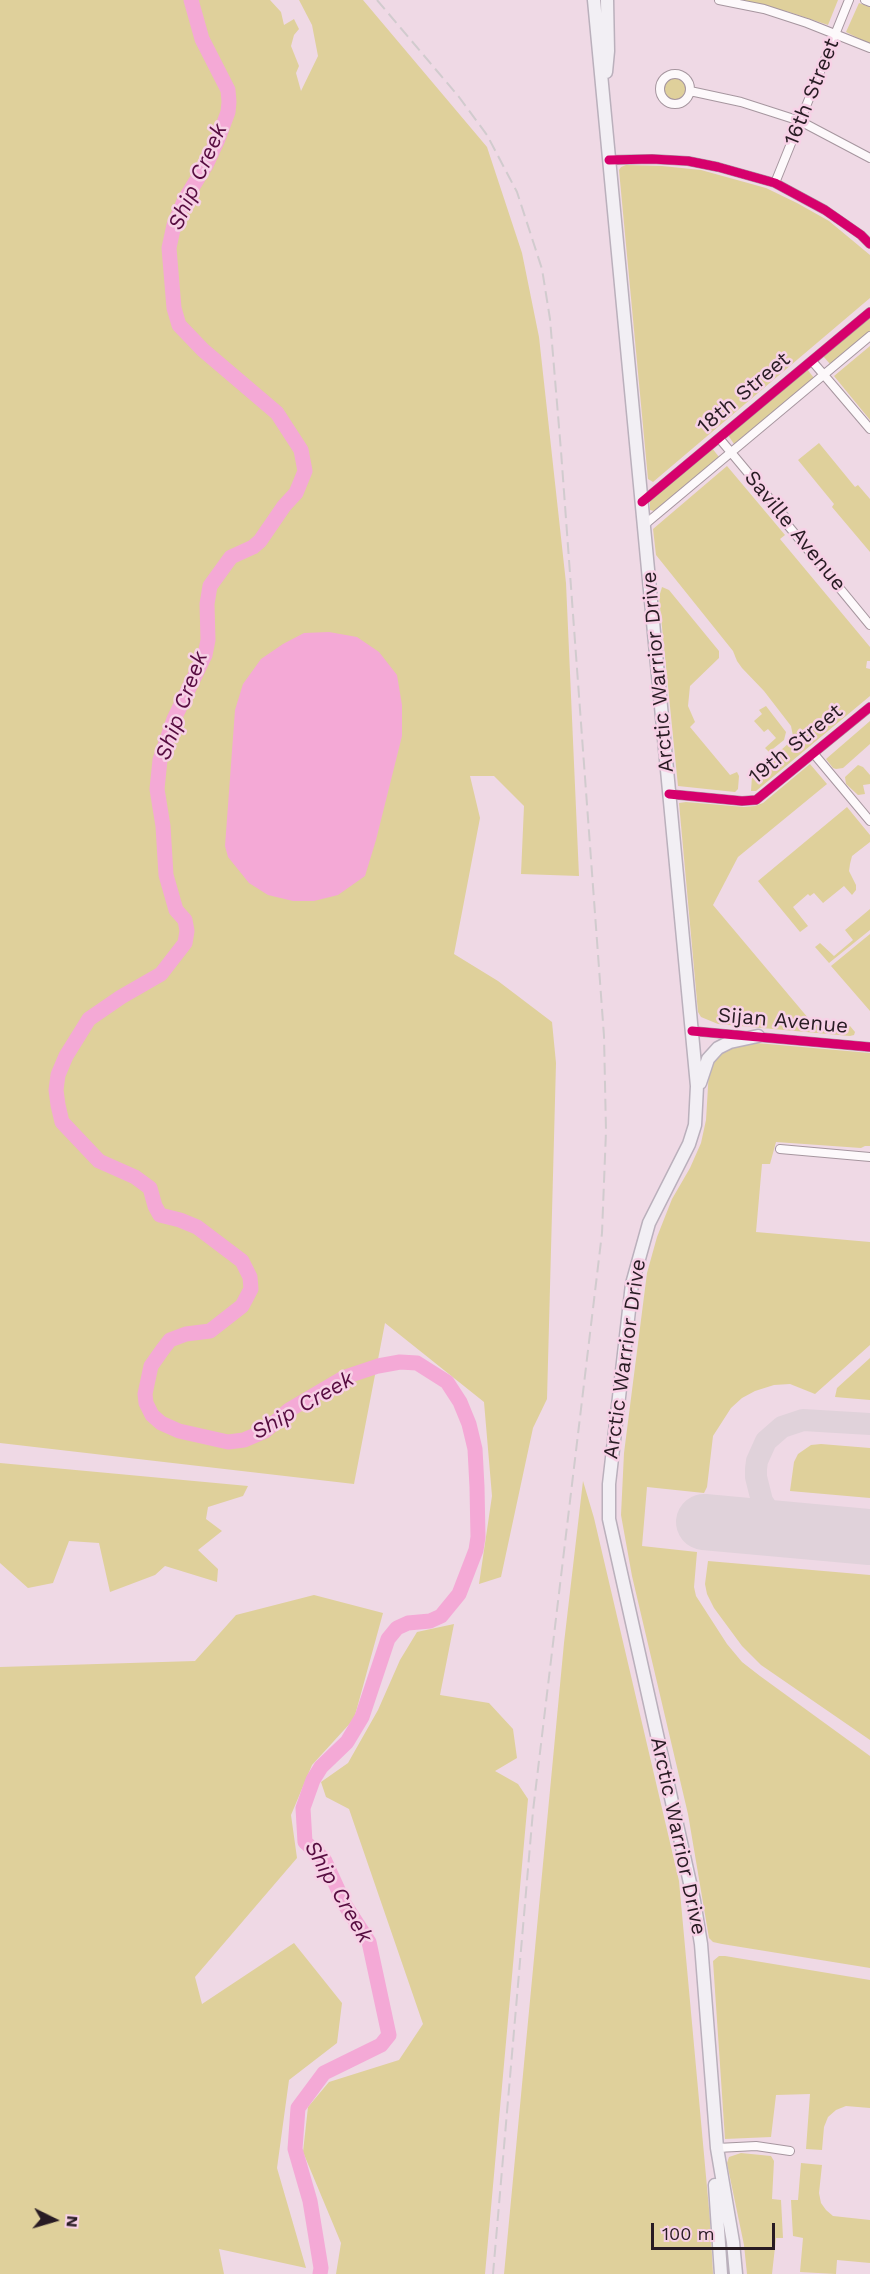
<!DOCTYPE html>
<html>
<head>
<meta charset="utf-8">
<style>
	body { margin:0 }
	#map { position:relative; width:870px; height:2274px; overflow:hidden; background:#efd9e5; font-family:"Work Sans",sans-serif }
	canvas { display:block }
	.north { position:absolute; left:24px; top:2190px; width:60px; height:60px; -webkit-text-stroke:4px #f7d1e6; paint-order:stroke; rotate:95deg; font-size:16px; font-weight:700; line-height:24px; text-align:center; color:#281b23 }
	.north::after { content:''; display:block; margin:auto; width:21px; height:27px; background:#281b23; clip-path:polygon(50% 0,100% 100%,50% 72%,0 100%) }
	.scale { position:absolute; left:651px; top:2223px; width:124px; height:27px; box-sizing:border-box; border:3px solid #281b23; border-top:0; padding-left:8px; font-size:18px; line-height:21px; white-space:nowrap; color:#281b23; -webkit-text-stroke:4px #f7d1e6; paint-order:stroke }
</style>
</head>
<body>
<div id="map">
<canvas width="870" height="2274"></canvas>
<div class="north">N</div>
<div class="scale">100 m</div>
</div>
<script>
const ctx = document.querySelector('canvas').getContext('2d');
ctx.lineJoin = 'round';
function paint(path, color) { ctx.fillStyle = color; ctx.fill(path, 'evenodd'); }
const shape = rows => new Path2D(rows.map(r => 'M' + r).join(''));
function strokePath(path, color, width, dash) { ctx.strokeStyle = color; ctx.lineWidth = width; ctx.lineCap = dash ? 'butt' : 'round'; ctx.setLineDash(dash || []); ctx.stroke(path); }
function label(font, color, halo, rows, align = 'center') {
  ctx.font = font + ' "Work Sans",sans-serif'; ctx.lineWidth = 5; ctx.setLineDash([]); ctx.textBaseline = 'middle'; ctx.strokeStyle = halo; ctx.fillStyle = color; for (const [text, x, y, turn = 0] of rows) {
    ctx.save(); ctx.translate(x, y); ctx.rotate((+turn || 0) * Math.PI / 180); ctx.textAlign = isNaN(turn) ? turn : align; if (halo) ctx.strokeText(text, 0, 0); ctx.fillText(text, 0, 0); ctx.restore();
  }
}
const green = shape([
	[0,0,270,0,281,12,284,25,294,19,299,29,294,35,291,46,299,66,296,73,301,91,318,56,312,25,299,0,363,0,487,147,522,253,539,337,566,583,579,876,521,874,524,806,494,776,470,776,480,818,454,954,498,981,552,1022,556,1063,547,1399,533,1428,501,1577,479,1584,492,1496,484,1402,385,1323,354,1484,0,1443],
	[741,0,838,0,828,25,789,12],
	[859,3,870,7,870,44,846,32],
	'664 89a11 11 0 1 1 22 0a11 11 0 1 1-22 0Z',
	[626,165,662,166,701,170,766,188,797,203,829,221,870,255,870,298,653,482,648,479,619,170,621,167],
	[870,317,870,331,830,364,823,356],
	[870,346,870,420,834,376],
	[807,369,814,378,734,444,728,435],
	[819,443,855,487,858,485,870,499,870,552,832,507,834,504,798,460],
	[712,448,719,457,654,511,650,510,650,501],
	[727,466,785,535,780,539,870,647,870,661,867,661,866,668,870,669,870,696,756,791,751,791,752,776,790,742,793,736,791,726,764,691,742,668,737,661,733,651,656,555,653,529],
	[662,587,669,590,719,651,719,658,690,686,688,706,695,722,690,727,730,775,737,772,739,776,738,789,735,792,678,786,659,597],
	[766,706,786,732,784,740,769,752,765,748,776,738,768,729,764,732,754,721,762,714,759,710],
	[870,721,870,744,843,768,836,769,833,768,826,759],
	[810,764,827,784,738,857,713,905,814,1025,850,1026,855,1032,854,1035,850,1036,718,1024,701,1017,698,1012,679,803,686,802,744,807,755,806,763,803],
	[858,765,863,767,870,775,870,784,863,785,865,794,858,795,846,784,845,777],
	[847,807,870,835,870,842,852,856,850,864,849,871,856,885,856,890,852,895,844,886,823,903,814,893,810,896,808,894,793,907,808,926,800,932,758,881],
	[870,909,870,930,829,963,815,947,820,943,834,956,853,940,845,930],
	[870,934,870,1011,831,966],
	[745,1042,870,1053,870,1146,865,1146,861,1148,776,1142,770,1164,762,1164,756,1232,870,1242,870,1345,815,1394,790,1384,774,1385,755,1391,742,1398,731,1408,713,1436,707,1487,704,1493,647,1487,642,1546,697,1552,694,1587,696,1596,727,1644,742,1662,760,1676,870,1756,870,1968,722,1944,713,1942,709,1938,688,1814,632,1576,621,1515,624,1453,647,1273,657,1237,672,1199,690,1168,701,1143,706,1120,709,1070,714,1059,724,1049],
	[870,1358,870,1400,835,1397,837,1388],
	[821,1444,870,1448,870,1498,790,1491,794,1462,798,1454,811,1445],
	[0,1463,248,1486,243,1496,208,1507,206,1519,222,1531,198,1550,218,1569,217,1582,165,1566,155,1575,110,1592,99,1543,69,1541,53,1583,28,1588,0,1563],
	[583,1481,594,1518,679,1881,710,2220,713,2274,504,2274,564,1643],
	[708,1561,870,1575,870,1740,761,1665,742,1646,714,1608,707,1594,705,1584],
	[314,1595,383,1613,354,1719,312,1765,291,1815,297,1858,195,1977,202,2004,294,1943,342,2003,337,2043,289,2080,277,2168,306,2268,219,2249,224,2274,0,2274,0,1667,195,1661,236,1615],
	[454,1624,440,1695,489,1703,513,1729,517,1758,495,1771,518,1784,528,1799,485,2274,336,2274,341,2243,303,2152,308,2107,329,2082,399,2060,423,2024,349,1809,326,1797,321,1782,348,1763,378,1710,400,1660,417,1632],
	[719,1956,725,1956,870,1980,870,2108,846,2106,836,2110,828,2117,824,2127,822,2150,806,2149,810,2094,776,2095,771,2137,725,2139,713,1961],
	[741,2153,771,2156,774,2161,772,2199,781,2200,783,2238,776,2238,772,2274,747,2274,744,2245,727,2163,729,2157],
	[801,2163,822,2165,819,2193,821,2203,826,2210,833,2216,870,2220,870,2263,837,2260,836,2274,800,2272,803,2238,793,2236,791,2200,798,2200]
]);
const water = shape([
	[329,632,357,637,379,652,397,675,402,705,402,736,376,840,365,876,338,895,314,901,293,901,268,895,249,883,228,857,225,846,235,710,243,684,261,659,283,644,304,633]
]);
const river = shape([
	[191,0,202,39,228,90,229,102,228,112,218,139,206,165,185,199,174,225,169,248,174,308,179,325,203,350,277,413,301,450,305,471,296,493,284,506,260,541,253,547,231,557,210,586,207,604,208,640,205,655,174,719,160,760,157,789,163,826,166,875,176,910,185,920,187,931,185,943,161,974,121,997,89,1019,66,1056,58,1075,56,1090,58,1105,62,1122,99,1161,135,1177,150,1188,155,1206,160,1215,180,1220,197,1227,242,1261,250,1277,251,1289,242,1306,210,1331,186,1334,170,1340,163,1349,151,1366,145,1394,146,1403,152,1415,161,1423,179,1431,228,1442,244,1440,265,1431,289,1410,345,1377,378,1366,400,1362,417,1363,447,1382,460,1402,469,1424,475,1449,477,1487,478,1537,476,1550,459,1594,441,1616,430,1621,408,1623,397,1628,388,1639,362,1717,347,1742,321,1767,313,1780,303,1808,305,1842,324,1859,345,1905,369,1942,389,2035,381,2045,324,2073,298,2108,295,2149,310,2201,321,2268,320,2274]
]);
const taxiway = shape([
	[804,1531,785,1523,770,1513,762,1501,756,1477,756,1469,757,1461,766,1441,782,1427,803,1420,870,1424]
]);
const runway = shape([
	[704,1522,870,1537]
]);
const minor = shape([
	[719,0,764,9,807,23,870,48],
	[865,0,870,2],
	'660 89a15 15 0 1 1 30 0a15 15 0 1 1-30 0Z',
	[690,91,741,102,800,121,870,158],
	[609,160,652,159,688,161,718,167,775,183,825,210,861,235,870,244],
	[775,183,849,0],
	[812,361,870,429],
	[719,438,785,517,786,523,870,625],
	[642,502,870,312],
	[643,526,870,336],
	[814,754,870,821],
	[669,794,742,801,756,800,870,707],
	[692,1031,870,1047],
	[780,1149,870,1157],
	[717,2148,756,2146,790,2151]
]);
const primary = shape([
	[594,0,697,1086,695,1125,689,1144,649,1223,632,1284,609,1484,609,1519,694,1901,701,1944,717,2148,733,2242,736,2274],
	[606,72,608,51,607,0],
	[700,1083,708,1059,718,1048,730,1042,758,1036],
	[715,2185,721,2274]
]);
const rail = shape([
	[377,0,459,97,487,135,517,192,542,269,550,319,561,451,604,1036,606,1131,602,1233,533,1811,493,2274]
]);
const cycleway = shape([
	[609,160,652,159,688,161,718,167,775,183,825,210,861,235,870,244],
	[642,502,870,312],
	[669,794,742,801,756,800,870,707],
	[692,1031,870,1047]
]);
const streetNames = [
	["16th Street",812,92,-68],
	["18th Street",744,393,-40],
	["Saville Avenue",795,531,51],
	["Arctic Warrior Drive",658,672,-95],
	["19th Street",796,744,-39],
	["Sijan Avenue",783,1021,5],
	["Arctic Warrior Drive",625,1359,-82],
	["Arctic Warrior Drive",678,1836,78]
];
const waterNames = [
	["Ship Creek",198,177,-66],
	["Ship Creek",182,706,-70],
	["Ship Creek",303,1406,-30],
	["Ship Creek",338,1892,60]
];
paint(green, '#dfd09b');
paint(water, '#f4a9d6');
strokePath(river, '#f4a9d6', 15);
strokePath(taxiway, '#e0d2da', 22);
strokePath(runway, '#e0d2da', 56);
strokePath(minor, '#a6969f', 10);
strokePath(primary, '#bab0bc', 15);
strokePath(minor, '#fdf9fb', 8);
strokePath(primary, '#f2eff4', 12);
strokePath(rail, '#d1cbce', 2, [12, 6]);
strokePath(cycleway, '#d6006c', 9);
label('21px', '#281b23', '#f7d1e6', streetNames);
label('italic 22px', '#570c40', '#f7d1e6', waterNames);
</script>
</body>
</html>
